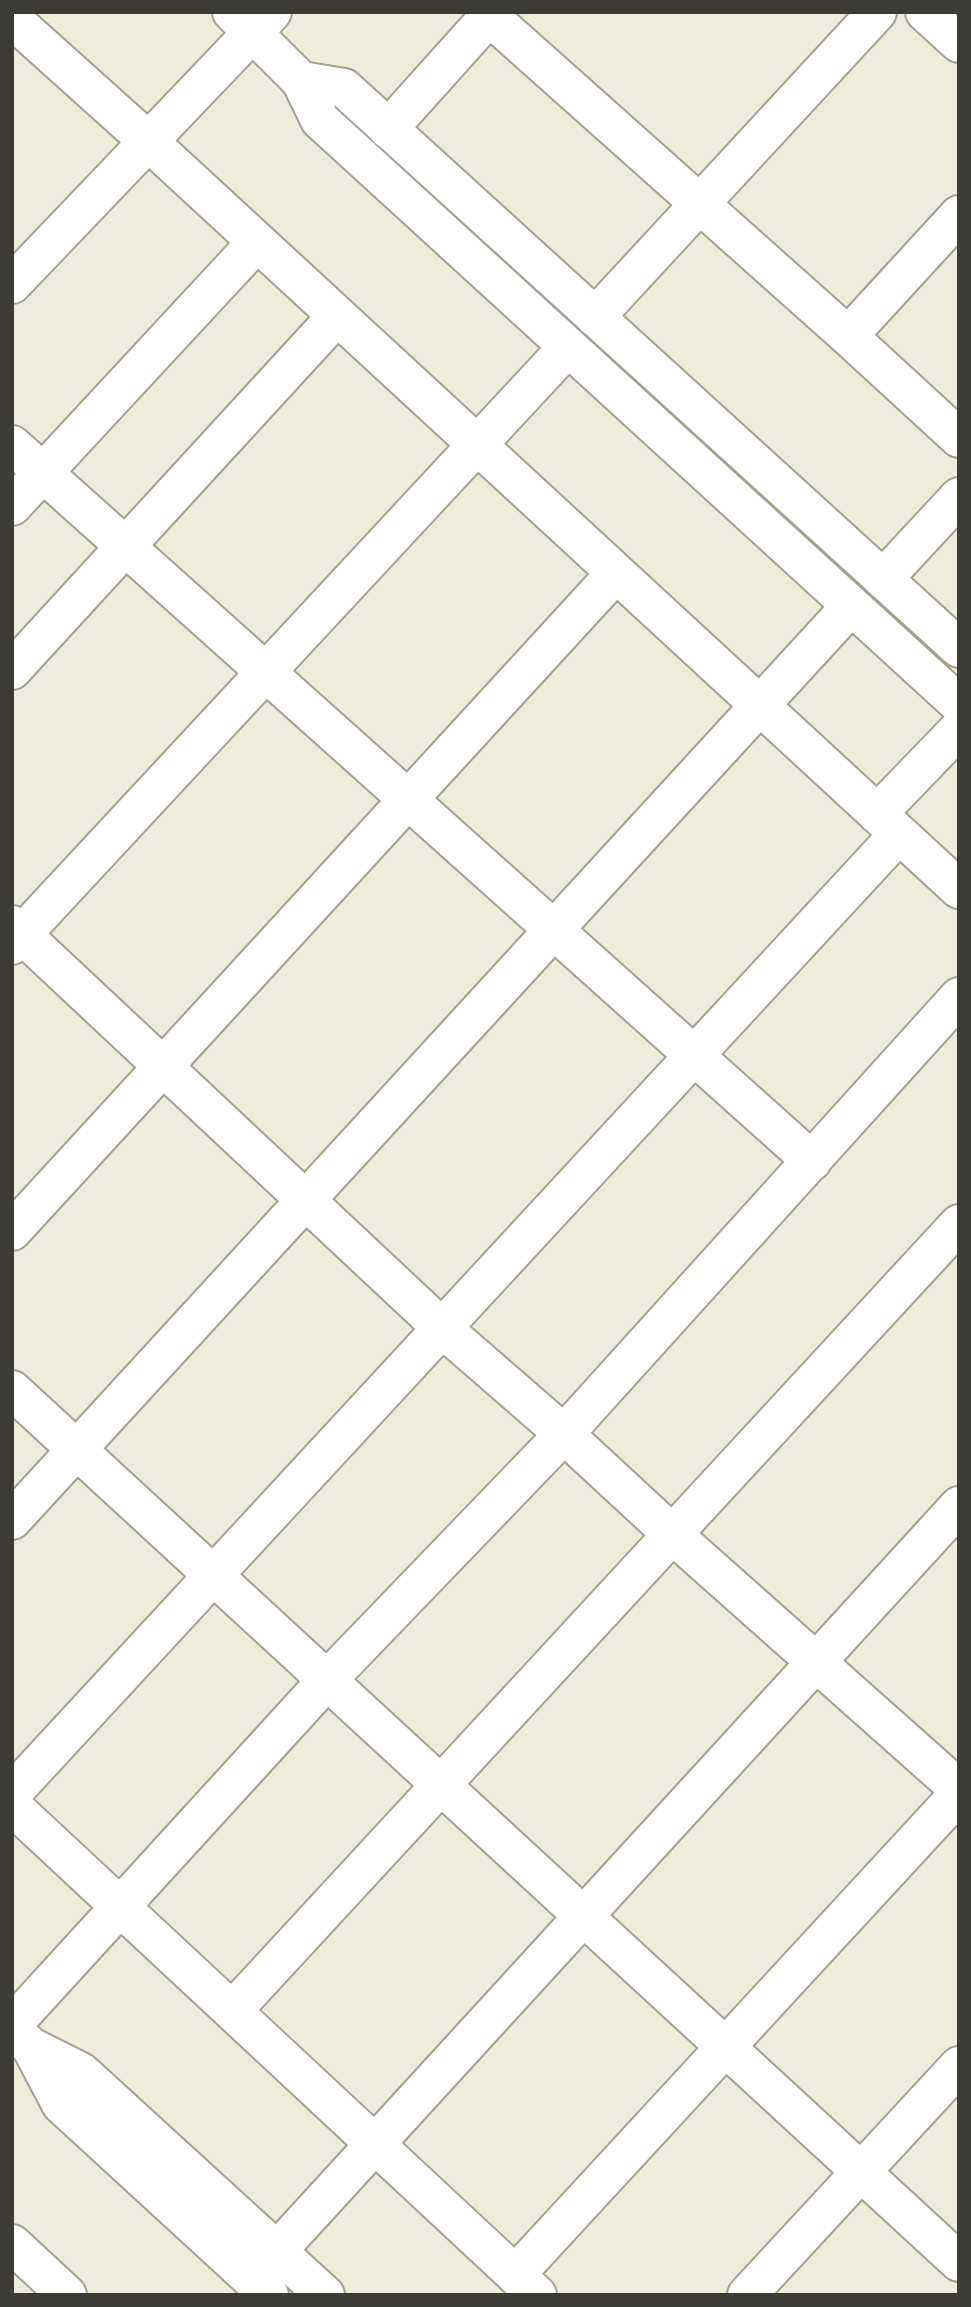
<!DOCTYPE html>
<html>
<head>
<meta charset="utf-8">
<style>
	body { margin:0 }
	#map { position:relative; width:971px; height:2307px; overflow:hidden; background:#efecdd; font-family:Ubuntu,sans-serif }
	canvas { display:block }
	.frame { position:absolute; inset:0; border:14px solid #3c3b35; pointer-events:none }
</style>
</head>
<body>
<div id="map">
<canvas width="971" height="2307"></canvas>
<div class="frame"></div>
</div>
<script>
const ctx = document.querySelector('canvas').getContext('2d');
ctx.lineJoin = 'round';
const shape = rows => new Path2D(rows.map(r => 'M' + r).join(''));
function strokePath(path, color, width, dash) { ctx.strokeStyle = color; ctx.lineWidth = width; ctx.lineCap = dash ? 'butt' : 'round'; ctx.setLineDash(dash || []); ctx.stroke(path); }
const minor = shape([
	[925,12,959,43],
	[489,16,848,336,959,438],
	[12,19,149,142,959,889],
	[388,129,493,12],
	[595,317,877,12],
	[848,336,959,215],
	[12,445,812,1161],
	[12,506,257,242],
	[883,579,959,497],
	[12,670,337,316],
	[877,814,959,729],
	[12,945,568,347],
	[12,1231,616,573],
	[12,1390,959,2262],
	[12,1520,851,606],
	[12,1793,899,834],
	[12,1806,537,2295],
	[232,2011,959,1224],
	[12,2244,67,2295],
	[277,2251,959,1506],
	[515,2275,959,1794],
	[747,2295,959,2066]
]);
const tertiary = shape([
	[232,12,301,81,320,120,959,704],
	[301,81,344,88,959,648],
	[12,284,272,12],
	[12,925,442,1328,564,1434,672,1534,959,1789],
	[12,2025,328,1679,564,1434,959,997],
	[12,2030,31,2047,81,2072,325,2295],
	[31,2047,61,2104,269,2295]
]);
strokePath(minor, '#a3a092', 42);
strokePath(tertiary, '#a3a092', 42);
strokePath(minor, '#fff', 38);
strokePath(tertiary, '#fff', 38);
</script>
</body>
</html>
